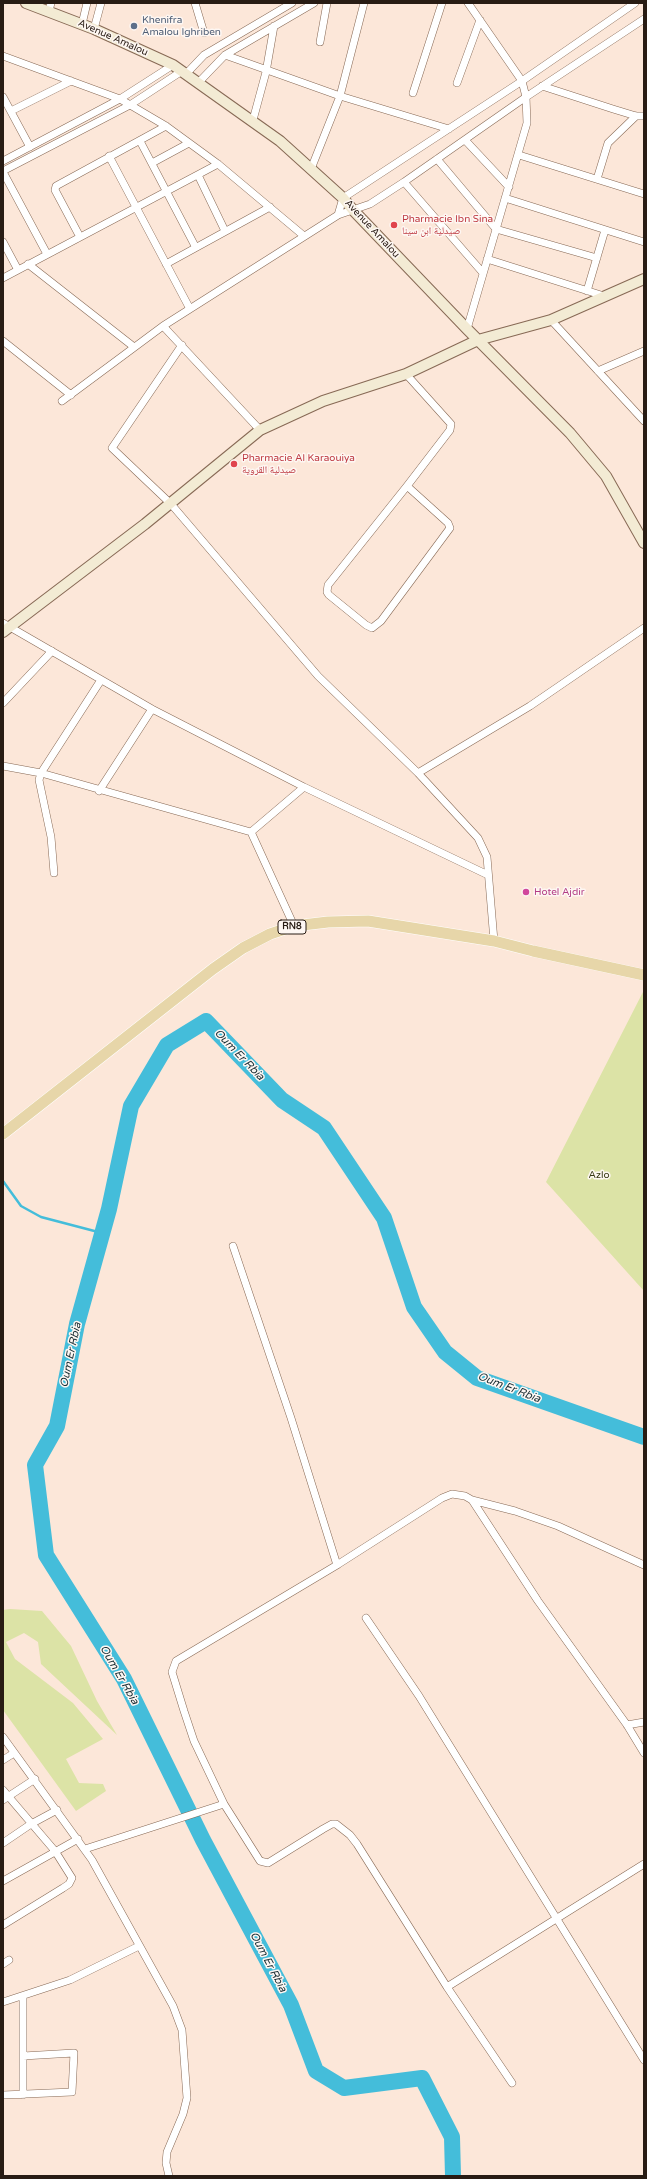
<!DOCTYPE html>
<html>
<head>
<meta charset="utf-8">
<style>
	body { margin:0 }
	#map { position:relative; width:647px; height:2179px; overflow:hidden; background:#fce7d9; font-family:"Varela Round",sans-serif }
	canvas { display:block }
	.frame { position:absolute; inset:0; border:4px solid #281c14; pointer-events:none }
</style>
</head>
<body>
<div id="map">
<canvas width="647" height="2179"></canvas>
<div class="frame"></div>
</div>
<script>
const ctx = document.querySelector('canvas').getContext('2d');
ctx.lineJoin = 'round';
function paint(path, color) { ctx.fillStyle = color; ctx.fill(path, 'evenodd'); }
const shape = rows => new Path2D(rows.map(r => 'M' + r).join(''));
function strokePath(path, color, width, dash) { ctx.strokeStyle = color; ctx.lineWidth = width; ctx.lineCap = dash ? 'butt' : 'round'; ctx.setLineDash(dash || []); ctx.stroke(path); }
function label(font, color, halo, rows, align = 'center') {
  ctx.font = font + ' "Varela Round","Noto Naskh Arabic",sans-serif'; ctx.lineWidth = 3; ctx.setLineDash([]); ctx.textBaseline = 'middle'; ctx.strokeStyle = halo; ctx.fillStyle = color; for (const [text, x, y, turn = 0] of rows) {
    ctx.save(); ctx.translate(x, y); ctx.rotate((+turn || 0) * Math.PI / 180); ctx.textAlign = isNaN(turn) ? turn : align; if (halo) ctx.strokeText(text, 0, 0); ctx.fillText(text, 0, 0); ctx.restore();
  }
}
const green = shape([
	[644,990,644,1291,546,1182],
	[10,1609,42,1611,71,1646,97,1701,117,1735,41,1664,38,1642,24,1633,6,1642,15,1659,73,1703,103,1739,66,1759,79,1783,103,1784,106,1791,76,1811,3,1710,3,1610]
]);
const stream = shape([
	[3,1181,21,1206,41,1217,102,1233]
]);
const river = shape([
	[453,2176,452,2137,422,2078,344,2088,316,2071,291,2005,203,1840,124,1679,46,1555,35,1465,57,1426,77,1324,109,1209,131,1106,167,1045,206,1021,282,1100,324,1128,384,1218,414,1307,445,1352,477,1378,644,1437]
]);
const street = shape([
	[195,3,204,33],
	[49,11,51,3],
	[82,24,87,3],
	[94,29,101,3],
	[320,42,327,3],
	[225,55,340,96,449,129],
	[3,56,120,99,166,126,218,164,304,236],
	[186,74,204,55,292,3],
	[199,82,225,55,314,3],
	[457,83,480,20],
	[542,86,613,109,636,116,644,116],
	[413,93,442,3],
	[3,97,30,147],
	[11,111,71,81],
	[253,120,266,72,274,26],
	[465,140,509,187],
	[140,141,195,246],
	[519,155,644,194],
	[109,156,190,309],
	[437,159,496,229,597,258],
	[3,161,120,99,173,65],
	[152,163,189,143],
	[311,169,340,96,364,3],
	[3,171,130,105,182,71],
	[3,172,47,254],
	[198,175,225,231],
	[597,179,608,143,636,116],
	[404,182,483,273],
	[505,198,644,242],
	[338,215,343,198,522,81,635,3],
	[80,237,55,190,56,186,166,126],
	[3,242,18,270],
	[487,259,604,296],
	[28,264,134,347],
	[166,264,270,207],
	[3,278,218,164],
	[587,291,605,230],
	[551,320,644,421],
	[163,326,260,430],
	[467,329,527,123,526,97,522,81,468,3],
	[3,341,71,395],
	[182,345,112,448,171,504,318,676,418,773,478,838,487,857,494,941],
	[598,371,644,351],
	[406,374,451,424,450,430,407,486,328,585,327,592,329,595,366,625,372,628,381,621,450,528,448,523,407,486],
	[62,401,163,326,338,215,370,204,404,182,526,97,644,19],
	[3,623,152,709,304,787,488,875],
	[3,703,52,651],
	[3,766,41,773,251,832],
	[418,773,530,706,644,628],
	[99,791,152,709],
	[54,873,51,837,39,780,41,773,101,680],
	[294,926,251,832,304,787],
	[233,1246,291,1418,337,1565],
	[472,1500,515,1511,558,1526,644,1565],
	[366,1618,419,1696,644,2060],
	[627,1725,644,1722],
	[3,1737,92,1860,173,2006,182,2030,187,2098,183,2114,167,2152,166,2163,169,2176],
	[3,1760,14,1753],
	[3,1790,55,1851,72,1878,69,1884,63,1888,3,1925],
	[3,1800,35,1779],
	[224,1804,194,1741,184,1711,172,1672,176,1661,337,1565,442,1498,452,1494,465,1496,472,1500,538,1601,627,1725,644,1753],
	[3,1843,31,1824,57,1810],
	[85,1849,224,1804,260,1861,268,1863,323,1829,332,1824,336,1824,350,1835,357,1844,447,1987,644,1864],
	[3,1881,78,1839],
	[3,1964,9,1960],
	[447,1987,512,2083],
	[3,2002,70,1980,139,1946],
	[3,2095,72,2092,74,2053,23,2056],
	[23,2095,23,1997]
]);
const secondary = shape([
	[26,3,94,29,173,65,280,141,343,198,353,210,467,329,570,433,606,476,644,543],
	[3,632,145,524,260,430,323,401,406,374,478,340,551,320,644,279]
]);
const primary = shape([
	[3,1134,213,969,243,948,270,934,294,926,328,922,368,921,494,941,533,951,644,975]
]);
const markers = [
	[134,26,4,"#5c6f8a"],
	[394,225,4,"#e0444e"],
	[234,464,4,"#e0444e"],
	[526,892,4,"#d1479c"]
];
const shields = [
	[292,927,28]
];
const shieldNames = [
	["RN8",292,927]
];
const serviceNames = [
	["Khenifra",142,20],
	["Amalou Ighriben",142,32]
];
const streetNames = [
	["Avenue Amalou",113,38,24],
	["Avenue Amalou",372,229,47]
];
const healthNames = [
	["Pharmacie Ibn Sina",402,219],
	["صيدلية ابن سينا",402,231],
	["Pharmacie Al Karaouiya",242,458],
	["صيدلية القروية",242,470]
];
const hotelNames = [
	["Hotel Ajdir",534,892]
];
const parkNames = [
	["Azlo",599,1175]
];
const waterNames = [
	["Oum Er Rbia",239,1055,46],
	["Oum Er Rbia",71,1355,-78],
	["Oum Er Rbia",509,1388,21],
	["Oum Er Rbia",119,1675,60],
	["Oum Er Rbia",268,1962,62]
];
paint(green, '#dce3a6');
strokePath(stream, '#44bdda', 2.5);
strokePath(river, '#44bdda', 16);
strokePath(street, '#876955', 8);
strokePath(secondary, '#876955', 12);
strokePath(primary, '#fff', 12);
strokePath(street, '#fff', 7);
strokePath(secondary, '#f3ebd4', 10);
strokePath(primary, '#e7d6a9', 11);
for (const [x, y, r, color] of markers) { const dot = new Path2D(); dot.arc(x, y, r, 0, 2 * Math.PI); ctx.fillStyle = color; ctx.fill(dot); strokePath(dot, '#fef7f3', 1.5); }
for (const [x, y, w] of shields) { const box = new Path2D(); box.roundRect(x - w / 2, y - 7, w, 14, 3); ctx.fillStyle = '#fef7f3'; ctx.fill(box); strokePath(box, '#281c14', 1); }
label('bold 9px', '#281c14', null, shieldNames);
label('10px', '#4e5e75', '#fef7f3', serviceNames, 'left');
label('10px', '#281c14', '#fef7f3', streetNames);
label('10px', '#be3a42', '#fef7f3', healthNames, 'left');
label('10px', '#b23c85', '#fef7f3', hotelNames, 'left');
label('10px', '#373913', '#fef7f3', parkNames);
label('italic 11px', '#192e34', '#fef7f3', waterNames);
</script>
</body>
</html>
